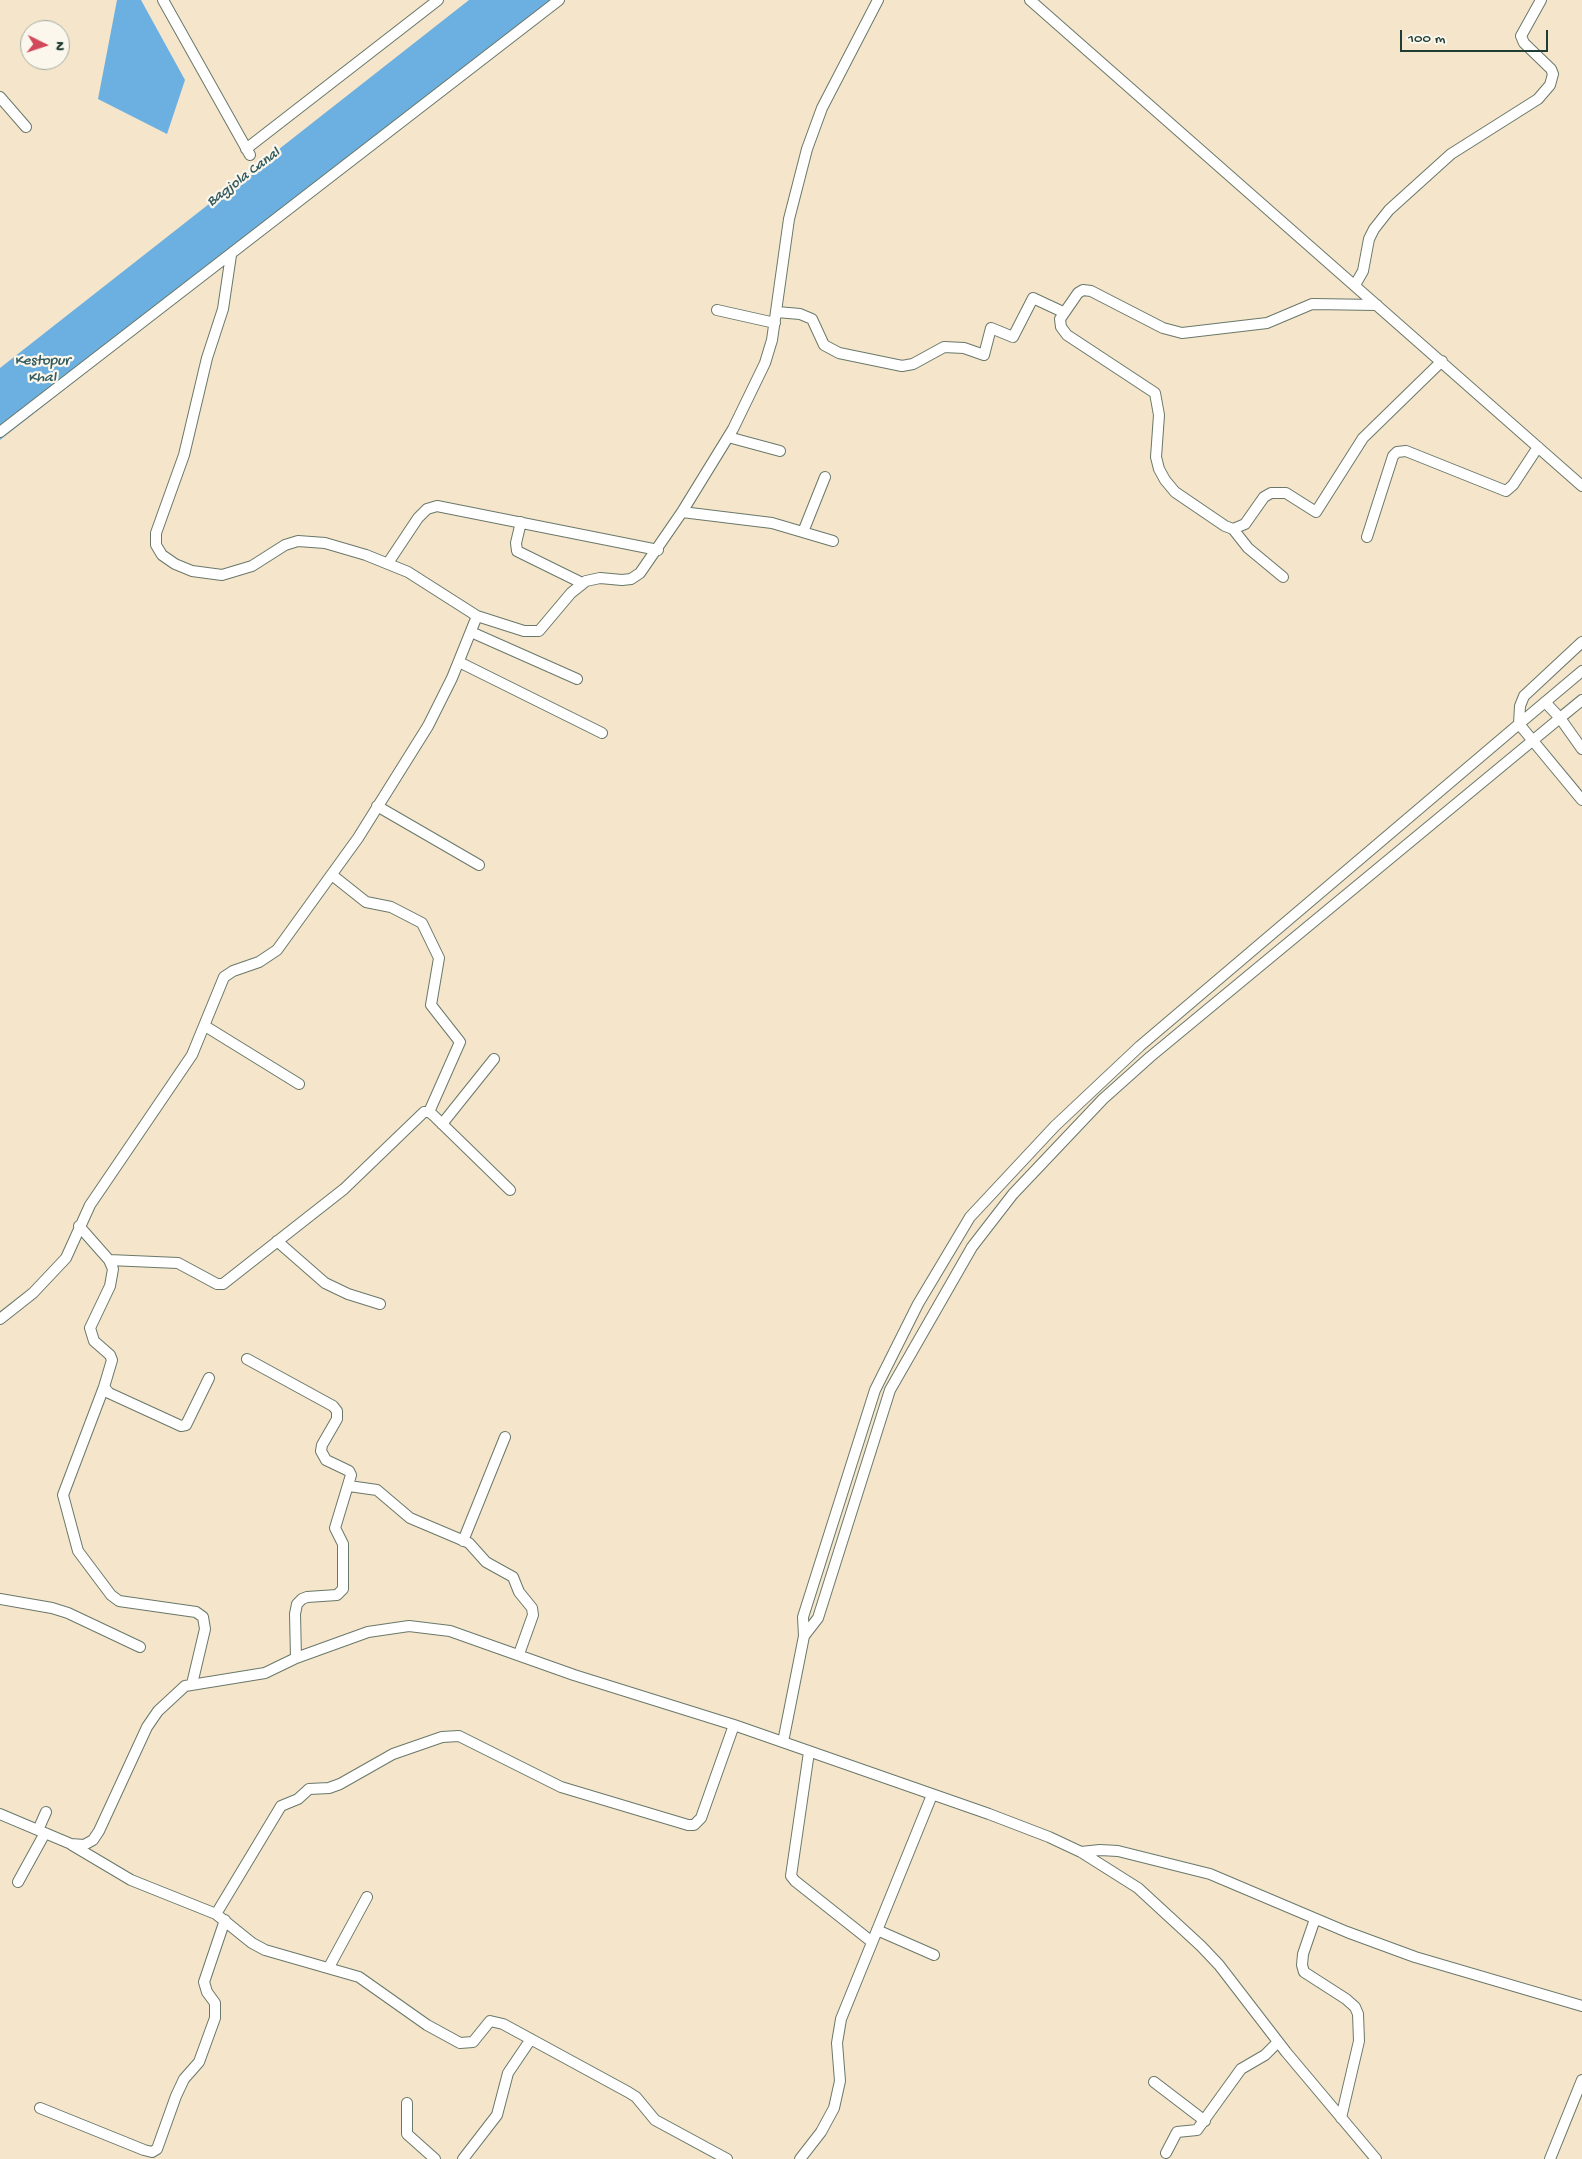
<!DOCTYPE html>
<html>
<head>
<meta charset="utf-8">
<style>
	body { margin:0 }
	#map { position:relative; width:1582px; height:2159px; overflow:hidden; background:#f4e5cb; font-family:"Gochi Hand",sans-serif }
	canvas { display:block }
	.north { position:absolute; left:20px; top:20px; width:50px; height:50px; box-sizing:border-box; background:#fbf7ec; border:1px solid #a3ada2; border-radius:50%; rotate:94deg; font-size:14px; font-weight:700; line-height:20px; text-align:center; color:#1f3d34 }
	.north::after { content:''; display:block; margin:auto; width:18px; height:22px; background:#d1495b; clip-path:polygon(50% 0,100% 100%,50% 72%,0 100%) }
	.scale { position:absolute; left:1400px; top:30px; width:148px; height:22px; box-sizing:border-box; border:2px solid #1f3d34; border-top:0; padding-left:6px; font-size:15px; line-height:18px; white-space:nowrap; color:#1f3d34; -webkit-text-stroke:4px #fbf7ec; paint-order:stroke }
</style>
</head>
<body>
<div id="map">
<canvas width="1582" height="2159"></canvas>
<div class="north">N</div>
<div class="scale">100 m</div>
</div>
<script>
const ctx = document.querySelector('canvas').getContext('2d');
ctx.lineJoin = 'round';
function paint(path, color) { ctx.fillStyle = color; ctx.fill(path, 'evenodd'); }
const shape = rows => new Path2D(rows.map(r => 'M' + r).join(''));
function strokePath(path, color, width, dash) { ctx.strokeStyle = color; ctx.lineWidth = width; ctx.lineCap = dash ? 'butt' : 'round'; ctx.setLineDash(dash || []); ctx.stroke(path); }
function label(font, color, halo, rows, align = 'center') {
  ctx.font = font + ' "Gochi Hand",sans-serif'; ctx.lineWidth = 4.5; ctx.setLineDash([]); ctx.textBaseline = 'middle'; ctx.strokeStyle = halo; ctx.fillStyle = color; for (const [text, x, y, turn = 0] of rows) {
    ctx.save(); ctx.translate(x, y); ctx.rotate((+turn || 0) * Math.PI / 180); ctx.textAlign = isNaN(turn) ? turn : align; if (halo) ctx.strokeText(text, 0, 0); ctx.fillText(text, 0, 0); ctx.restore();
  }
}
const water = shape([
	[117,0,141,0,185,80,167,134,98,99],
	[469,0,561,0,0,440,0,368]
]);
const minor = shape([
	[163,0,250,155],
	[1030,0,1582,486],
	[0,97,26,127],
	[246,149,438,0],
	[231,255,223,309,207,358,184,455,156,533,156,545,162,555,175,564,192,571,222,575,252,566,285,545,298,541,325,543,366,555,408,572,477,616,524,631,539,631,571,593,586,581,600,578,622,580,631,579,640,573,682,512,733,429,765,363,772,340,789,219,807,149,822,108,878,0],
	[1355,285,1363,271,1369,239,1374,229,1389,210,1451,154,1538,99,1550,85,1553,74,1551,69,1524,43,1521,36,1541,0],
	[1377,305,1312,304,1267,323,1182,333,1163,328,1091,291,1083,290,1078,293,1060,319,1061,327,1067,335,1155,393,1159,415,1156,457,1159,469,1165,480,1175,492,1225,526,1233,529,1245,524,1264,497,1271,493,1286,493,1316,512,1363,438,1442,361],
	[717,310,775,323],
	[777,312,800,314,812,319,824,345,839,353,902,366,913,364,944,347,964,348,984,355,991,328,1013,337,1033,298,1063,312],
	[0,432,559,0],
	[728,437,780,451],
	[682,512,772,523,833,541],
	[521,522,516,543,517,551,582,583],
	[1233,529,1248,548,1283,577],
	[803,532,825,477],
	[1367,537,1393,456,1397,452,1406,451,1506,491,1513,485,1538,447],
	[388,563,418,518,427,509,437,506,658,550],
	[471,632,577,679],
	[459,662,602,733],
	[1582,671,1519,724,1582,800],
	[1582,700,1560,718,1582,749],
	[377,806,479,865],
	[332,875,366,902,391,907,422,923,439,958,431,1005,460,1042,429,1112],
	[205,1026,299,1084],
	[442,1124,494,1059],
	[79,1226,109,1260,113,1269,110,1286,90,1328,94,1341,110,1355,112,1360,104,1387,109,1393,181,1426,186,1425,209,1378],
	[277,1241,325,1283,348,1294,380,1304],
	[109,1260,178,1263,217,1284,223,1284,344,1189,424,1112,429,1112,433,1115,510,1190],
	[0,1319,33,1293,66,1258,90,1205,192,1055,224,977,233,971,259,962,277,950,358,838,428,726,452,678,477,616],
	[247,1359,333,1406,337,1411,337,1419,322,1445,321,1451,326,1460,349,1471,351,1475,335,1528,343,1544,343,1589,337,1595,307,1597,302,1599,297,1604,295,1614,296,1658],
	[104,1387,63,1495,78,1551,111,1595,119,1601,196,1612,203,1617,205,1629,192,1684],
	[349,1486,377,1490,410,1518,469,1543,486,1562,513,1577,519,1592,532,1608,533,1615,519,1654],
	[463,1541,505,1437],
	[0,1599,52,1608,68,1613,140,1647],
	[804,1636,818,1618,890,1390,972,1247,1013,1194,1103,1099,1150,1057,1560,718,1545,702],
	[783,1742,804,1636,803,1617,875,1390,918,1304,970,1217,1055,1126,1140,1046,1519,724,1520,706,1524,696,1582,642],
	[809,1752,791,1876,795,1881,872,1942],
	[0,1814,71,1844,84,1845,93,1840,99,1831,147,1727,158,1711,185,1686,265,1673,296,1658,368,1632,409,1626,450,1631,574,1675,734,1725,989,1814,1049,1837,1081,1852,1138,1888,1201,1946,1219,1965,1286,2052,1376,2159],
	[38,1830,46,1812],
	[72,1845,131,1880,216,1914,252,1943,265,1950,359,1977,427,2025,460,2043,473,2042,490,2021,503,2024,628,2092,636,2097,655,2120,727,2159],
	[1081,1852,1100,1850,1118,1851,1210,1874,1347,1932,1415,1957,1582,2006],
	[18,1882,45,1833],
	[216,1914,281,1806,298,1799,309,1789,329,1788,340,1784,393,1754,442,1737,459,1736,561,1787,688,1825,694,1825,701,1818,734,1725],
	[1315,1919,1303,1954,1302,1965,1304,1972,1346,1999,1355,2007,1358,2014,1359,2041,1341,2118],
	[877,1930,934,1955],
	[329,1967,367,1897],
	[1154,2082,1205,2121],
	[407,2103,407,2134,435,2159],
	[40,2108,144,2150,152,2152,157,2149,176,2096,184,2079,199,2062,215,2018,215,2003,207,1992,204,1982,225,1920],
	[1166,2153,1177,2132,1197,2130,1241,2069,1265,2055,1278,2042],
	[463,2159,497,2115,508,2073,531,2039],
	[800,2159,821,2132,834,2108,840,2081,837,2043,841,2019,932,1795],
	[1550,2159,1582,2080]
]);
const waterNames = [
	["Bagjola Canal",244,178,-37],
	["Kestopur",42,362],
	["Khal",42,379]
];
paint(water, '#6bb0e1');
strokePath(minor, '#6a7869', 12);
strokePath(minor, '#fff', 10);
label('italic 15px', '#325a5f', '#fbf7ec', waterNames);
</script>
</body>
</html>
